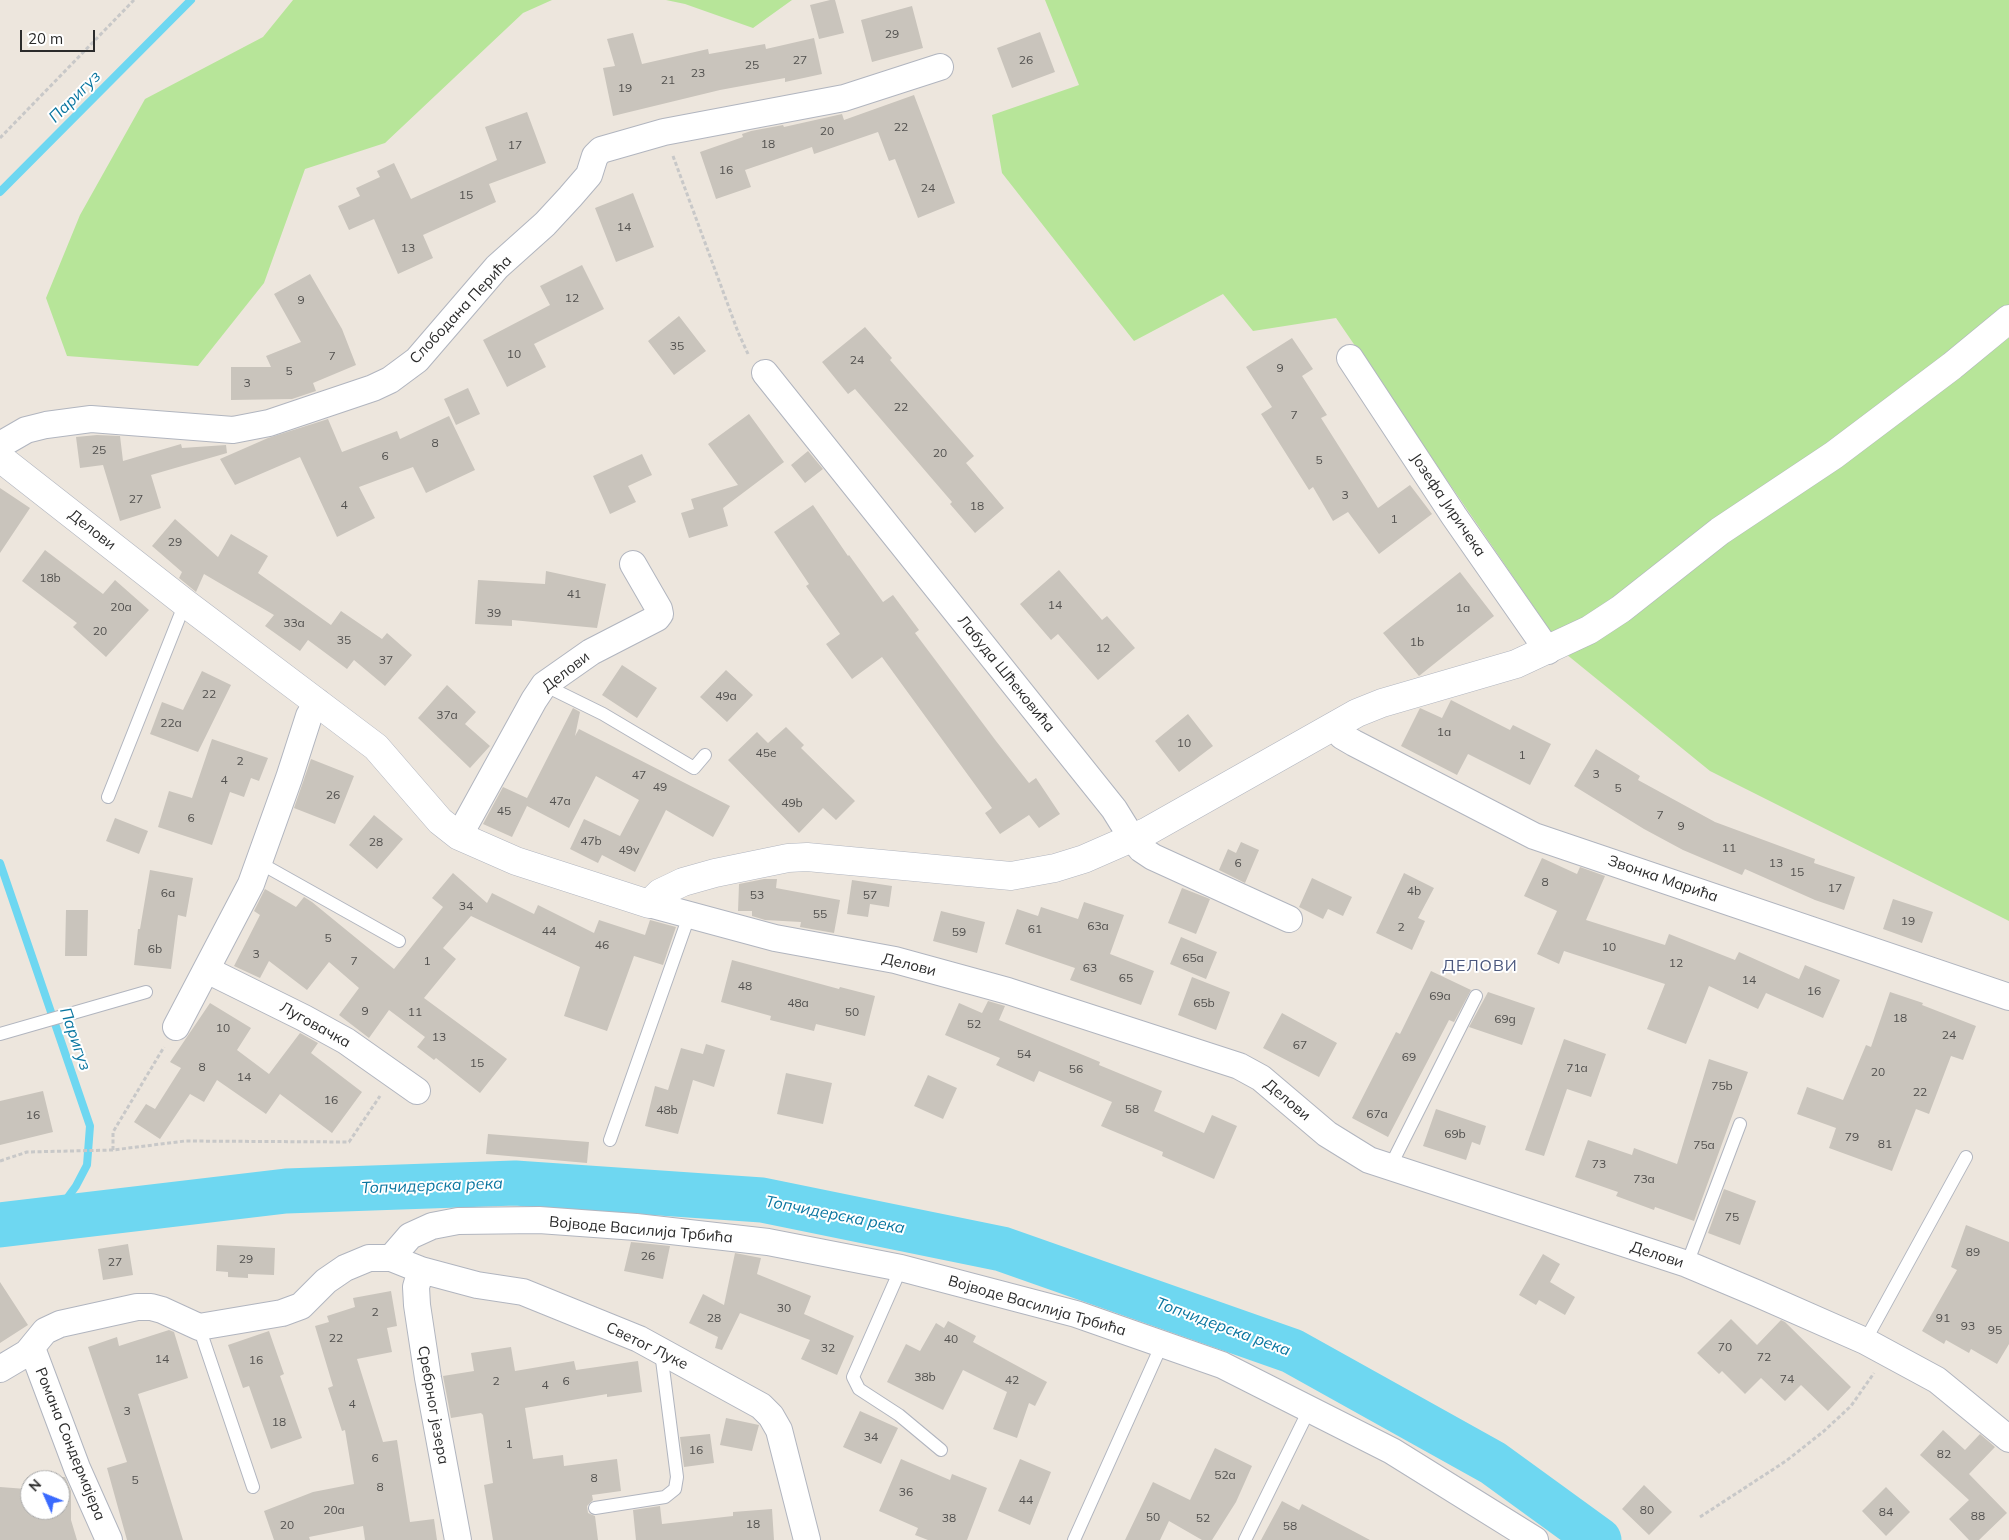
<!DOCTYPE html>
<html>
<head>
<meta charset="utf-8">
<style>
	body { margin:0 }
	#map { position:relative; width:2009px; height:1540px; overflow:hidden; background:#ede6dd; font-family:Mulish,sans-serif }
	canvas { display:block }
	.north { position:absolute; left:20px; top:1470px; width:50px; height:50px; box-sizing:border-box; background:#fff; border:1px solid #aaa; border-radius:50%; rotate:314deg; font-size:14px; font-weight:700; line-height:20px; text-align:center; color:#2b2b2b }
	.north::after { content:''; display:block; margin:auto; width:18px; height:22px; background:#3a6afe; clip-path:polygon(50% 0,100% 100%,50% 72%,0 100%) }
	.scale { position:absolute; left:20px; top:30px; width:75px; height:22px; box-sizing:border-box; border:2px solid #2b2b2b; border-top:0; padding-left:6px; font-size:15px; line-height:18px; white-space:nowrap; color:#2b2b2b; -webkit-text-stroke:4px #fff; paint-order:stroke }
</style>
</head>
<body>
<div id="map">
<canvas width="2009" height="1540"></canvas>
<div class="north">N</div>
<div class="scale">20 m</div>
</div>
<script>
const ctx = document.querySelector('canvas').getContext('2d');
ctx.lineJoin = 'round';
function paint(path, color) { ctx.fillStyle = color; ctx.fill(path, 'evenodd'); }
const shape = rows => new Path2D(rows.map(r => 'M' + r).join(''));
function strokePath(path, color, width, dash) { ctx.strokeStyle = color; ctx.lineWidth = width; ctx.lineCap = dash ? 'butt' : 'round'; ctx.setLineDash(dash || []); ctx.stroke(path); }
function label(font, color, halo, rows, align = 'center') {
  ctx.font = font + ' Mulish,sans-serif'; ctx.lineWidth = 4; ctx.setLineDash([]); ctx.textBaseline = 'middle'; ctx.strokeStyle = halo; ctx.fillStyle = color; for (const [text, x, y, turn = 0] of rows) {
    ctx.save(); ctx.translate(x, y); ctx.rotate((+turn || 0) * Math.PI / 180); ctx.textAlign = isNaN(turn) ? turn : align; if (halo) ctx.strokeText(text, 0, 0); ctx.fillText(text, 0, 0); ctx.restore();
  }
}
const green = shape([
	[293,0,552,0,523,13,385,143,305,169,264,283,198,366,67,356,46,298,80,215,145,99,263,37],
	[666,0,792,0,753,28,685,4],
	[1045,0,2009,0,2009,921,1710,771,1566,654,1336,318,1253,331,1223,294,1134,341,1002,173,992,115,1079,85]
]);
const stream = shape([
	[0,192,191,0],
	[0,863,90,1126,87,1165,76,1186,52,1219]
]);
const river = shape([
	[0,1225,286,1191,515,1183,762,1200,1002,1249,1292,1351,1493,1463,1599,1540]
]);
const building = shape([
	[830,0,835,0,844,33,819,39,810,5],
	[912,6,923,48,872,62,861,20],
	[1040,32,1055,72,1012,88,997,48],
	[633,33,642,64,708,49,709,54,765,44,766,49,814,38,822,74,785,82,785,78,720,90,613,116,603,68,615,66,607,39],
	[914,95,955,203,918,218,895,159,889,161,878,132,814,154,812,147,745,170,751,187,716,199,700,152,743,137,742,134,751,131,783,125,784,127,842,114,844,120],
	[527,112,546,163,489,184,496,202,423,235,433,258,398,274,374,219,349,230,338,206,360,196,356,188,380,177,377,171,394,163,411,199,497,160,485,127],
	[633,193,654,247,616,262,595,208],
	[582,265,604,309,534,344,546,367,507,387,483,340,550,305,540,286],
	[310,274,342,329,356,365,313,383,316,391,292,399,231,400,231,367,271,367,266,356,301,342,274,294],
	[679,316,706,351,674,375,648,341],
	[865,327,892,358,890,360,974,456,966,463,1004,508,975,533,950,504,952,502,855,389,848,394,822,362],
	[1292,338,1313,369,1302,376,1327,415,1321,418,1378,508,1410,485,1432,514,1379,554,1348,512,1333,521,1313,487,1309,490,1261,414,1272,407,1246,367],
	[468,388,480,414,456,425,444,399],
	[749,414,784,462,723,508,728,526,689,538,681,513,694,509,691,499,738,485,708,444],
	[449,416,475,470,426,493,413,467,359,487,375,518,337,537,300,457,235,485,220,459,268,438,328,419,342,452,397,431,400,439],
	[97,435,120,436,123,461,181,444,182,448,226,445,227,453,151,475,161,508,120,521,103,465,80,468,76,437],
	[808,451,823,469,805,483,791,465],
	[642,454,652,475,628,486,636,502,610,514,593,476],
	[0,488,30,508,0,553],
	[813,505,848,556,849,555,883,602,893,595,919,630,915,633,996,741,1029,783,1036,778,1060,814,1039,828,1029,815,1000,834,985,813,992,808,882,657,852,679,826,644,840,634,806,586,809,584,774,532],
	[175,519,218,557,231,534,268,556,258,573,331,625,341,611,382,639,387,633,412,655,385,686,354,660,347,669,308,640,300,651,265,626,274,615,204,574,196,592,179,578,182,572,152,546],
	[45,550,103,594,115,580,149,610,106,657,73,627,77,623,22,581],
	[1059,570,1102,620,1107,616,1135,648,1098,680,1058,634,1051,640,1020,604],
	[546,571,606,584,597,628,512,620,512,626,475,624,478,580,545,584],
	[1460,572,1494,616,1419,676,1383,633],
	[622,665,657,688,637,718,602,695],
	[726,670,753,695,727,722,700,697],
	[202,671,231,685,198,752,150,734,162,702,183,710],
	[447,685,476,712,465,724,490,746,470,768,418,718],
	[1451,700,1510,730,1513,725,1551,744,1530,785,1468,754,1457,775,1401,746,1420,708,1442,718],
	[573,708,580,712,575,736,579,729,730,806,713,837,666,810,635,872,602,855,598,863,570,849,584,819,620,836,639,800,596,776,569,828,527,806,512,837,483,824,503,787,527,798],
	[1188,714,1213,746,1179,772,1155,741],
	[786,727,804,745,801,748,855,801,836,820,823,808,799,833,728,760,757,732,768,743],
	[212,739,268,758,259,781,251,778,244,797,230,792,212,845,158,827,169,791,192,798],
	[1596,749,1640,776,1638,780,1715,822,1815,859,1814,863,1855,877,1844,910,1815,900,1745,869,1742,875,1683,850,1644,829,1574,786],
	[311,759,354,776,335,824,294,808],
	[374,815,403,839,377,869,349,845],
	[115,818,148,831,139,854,106,841],
	[1241,842,1259,850,1245,883,1219,870,1228,849,1236,853],
	[1542,858,1577,874,1580,867,1605,876,1586,920,1665,945,1669,934,1735,960,1739,952,1799,979,1805,965,1840,980,1823,1018,1766,993,1758,1009,1709,986,1686,1044,1647,1029,1665,984,1564,951,1559,964,1537,954,1557,911,1524,896],
	[150,870,193,878,186,917,178,915,171,969,134,965,138,929,140,929],
	[453,873,487,903,492,893,534,914,538,905,594,933,599,920,645,935,650,920,676,927,663,965,634,956,607,1031,564,1016,580,967,471,916,443,948,456,959,424,998,507,1059,480,1093,436,1058,434,1060,417,1047,425,1037,389,1010,369,1038,339,1015,359,988,329,962,307,990,269,961,260,978,234,966,260,915,254,911,265,889,296,907,304,897,312,902,394,969,443,907,432,898],
	[1404,873,1434,888,1418,918,1425,921,1412,950,1376,933],
	[1312,878,1352,897,1343,916,1328,909,1323,919,1299,907],
	[764,879,777,879,776,888,840,900,834,933,800,927,801,922,765,920,752,916,752,911,738,911,739,884],
	[852,880,892,886,889,907,870,904,868,917,847,914],
	[1182,888,1210,899,1196,934,1168,923],
	[1893,899,1933,912,1922,943,1883,929],
	[1084,902,1124,915,1110,954,1154,971,1141,1005,1070,980,1075,968,1005,944,1017,909,1038,916,1041,907,1078,919],
	[66,910,88,910,87,956,65,956],
	[941,911,985,922,977,953,933,941],
	[1181,937,1217,952,1206,979,1170,964],
	[732,960,839,989,840,987,875,996,865,1036,816,1024,814,1031,770,1020,771,1016,721,1002],
	[1431,971,1471,990,1454,1022,1449,1020,1388,1137,1352,1118,1396,1032,1400,1034],
	[1192,977,1230,992,1216,1030,1178,1015],
	[1488,992,1535,1008,1522,1045,1469,1027],
	[1890,992,1923,1003,1922,1005,1976,1026,1963,1060,1951,1056,1929,1114,1916,1109,1892,1171,1829,1148,1836,1128,1797,1114,1807,1087,1843,1100,1866,1045,1871,1047],
	[988,1001,1005,1006,999,1020,1100,1062,1099,1065,1162,1091,1154,1111,1204,1133,1212,1115,1237,1126,1214,1179,1162,1156,1163,1152,1101,1126,1112,1102,1039,1071,1034,1082,996,1065,1000,1058,945,1035,959,1003,982,1013],
	[210,1003,251,1028,237,1050,269,1074,300,1033,318,1043,311,1053,362,1092,332,1133,280,1094,266,1114,217,1080,204,1102,190,1094,160,1139,134,1122,146,1104,155,1109,181,1068,170,1062],
	[1282,1013,1337,1043,1319,1077,1263,1048],
	[1564,1039,1606,1054,1591,1097,1567,1089,1544,1156,1525,1150],
	[706,1044,725,1050,714,1087,693,1080,678,1134,645,1126,655,1086,668,1090,681,1048,703,1054],
	[1709,1059,1748,1072,1694,1221,1655,1207,1654,1210,1616,1196,1618,1192,1575,1177,1588,1140,1632,1155,1634,1148,1677,1164],
	[786,1073,832,1083,823,1124,777,1114],
	[928,1075,957,1088,943,1119,914,1106],
	[43,1091,53,1132,0,1145,0,1101],
	[1436,1109,1486,1126,1480,1145,1472,1142,1466,1160,1423,1146],
	[488,1134,589,1142,587,1163,486,1154],
	[1724,1189,1756,1201,1740,1245,1708,1233],
	[1966,1225,2009,1242,2009,1344,1997,1364,1971,1349,1969,1353,1946,1340,1944,1344,1922,1331,1957,1270,1951,1267],
	[631,1242,670,1246,663,1279,624,1271],
	[128,1244,133,1275,103,1280,98,1249],
	[217,1245,275,1248,274,1275,248,1274,248,1278,228,1277,228,1272,216,1271],
	[735,1253,761,1258,757,1274,811,1296,804,1314,854,1336,837,1375,801,1359,810,1340,740,1313,722,1350,715,1348,718,1337,689,1323,703,1294,724,1305],
	[1543,1254,1560,1264,1550,1282,1575,1297,1565,1315,1539,1300,1536,1305,1519,1295],
	[0,1282,28,1325,0,1343],
	[391,1291,397,1326,387,1328,392,1352,357,1359,383,1442,397,1440,410,1522,434,1519,437,1540,365,1540,363,1526,309,1537,310,1540,274,1540,264,1511,313,1492,354,1484,345,1430,342,1431,328,1388,333,1386,315,1326,329,1322,327,1316,355,1307,353,1298],
	[1731,1319,1757,1345,1781,1320,1785,1322,1851,1387,1828,1411,1801,1385,1785,1401,1761,1378,1745,1394,1722,1371,1719,1374,1697,1353],
	[948,1321,976,1336,973,1342,1047,1382,1035,1406,1029,1403,1017,1438,993,1429,1007,1392,963,1370,943,1410,887,1382,906,1344,920,1351,936,1323,944,1328],
	[169,1330,174,1332,188,1378,138,1394,183,1540,127,1540,107,1468,127,1462,88,1347,117,1337,119,1346],
	[269,1331,284,1374,280,1376,302,1438,271,1449,249,1386,243,1388,228,1345],
	[511,1347,515,1371,574,1361,576,1370,638,1361,642,1392,607,1397,607,1394,525,1408,533,1459,563,1455,564,1466,617,1459,621,1491,592,1495,593,1500,587,1506,588,1513,595,1516,598,1540,493,1540,484,1485,493,1483,483,1415,481,1413,451,1418,443,1376,474,1371,471,1353],
	[860,1411,898,1428,881,1464,843,1447],
	[726,1418,759,1425,752,1451,720,1445],
	[1943,1430,1965,1450,1980,1434,1995,1447,1969,1474,2007,1513,1979,1540,1969,1540,1949,1519,1969,1500,1920,1455],
	[710,1434,714,1463,684,1467,680,1437],
	[1215,1448,1252,1466,1236,1502,1212,1540,1202,1540,1169,1521,1160,1540,1125,1540,1153,1482,1190,1500],
	[901,1459,950,1480,952,1474,987,1488,967,1540,928,1540,915,1535,918,1528,879,1511],
	[1020,1459,1051,1472,1030,1525,998,1511],
	[27,1477,65,1477,71,1491,71,1520,77,1540,0,1540,0,1487,26,1489],
	[30,1480,60,1480,60,1510,30,1510],
	[1644,1485,1672,1512,1649,1535,1622,1509],
	[1886,1487,1910,1512,1886,1536,1862,1511],
	[1282,1501,1299,1510,1302,1504,1370,1540,1261,1540],
	[660,1506,662,1524,733,1516,733,1512,772,1509,774,1540,636,1540,633,1510]
]);
const path = shape([
	[0,138,134,0],
	[673,156,738,332,748,354],
	[113,1150,113,1132,164,1047],
	[0,1161,27,1152,113,1150,185,1141,349,1142,380,1096],
	[1700,1517,1786,1461,1824,1431,1851,1406,1874,1373]
]);
const service = shape([
	[544,685,603,714,694,768,705,755],
	[108,797,185,603],
	[260,863,399,941],
	[0,1034,146,992],
	[610,1140,689,916],
	[1390,1167,1476,996],
	[1687,1264,1740,1124],
	[901,1268,853,1377,859,1389,899,1415,941,1450],
	[199,1327,253,1487],
	[1865,1341,1966,1157],
	[595,1508,665,1497,675,1489,677,1477,662,1360,664,1353],
	[1074,1540,1162,1344],
	[1245,1540,1309,1410]
]);
const minor = shape([
	[1350,358,1454,516,1548,651],
	[765,373,1114,809,1132,838,1141,849,1153,857,1289,919],
	[0,445,26,430,46,425,91,419,233,430,269,423,373,388,390,380,417,360,497,267,545,224,570,197,589,175,595,156,601,150,664,132,844,98,940,67],
	[1335,725,1342,736,1354,743,1534,836,2009,997],
	[459,836,534,700,544,685,591,652,657,618,660,614,659,609,633,564],
	[649,904,775,938,895,960,1008,991,1239,1066,1261,1078,1327,1134,1369,1160,1687,1264,1756,1293,1865,1341,1937,1380,2009,1439],
	[207,970,304,1018,346,1041,417,1091],
	[176,1027,251,884,289,778,309,716,317,702],
	[391,1258,410,1236,432,1226,458,1221,539,1220,636,1227,768,1242,901,1268,1076,1314,1222,1365,1392,1451,1535,1540],
	[421,1270,416,1287,417,1305,428,1378,458,1540],
	[32,1348,77,1468,109,1540],
	[0,1369,27,1353,45,1331,60,1324,137,1307,151,1307,162,1310,199,1327,282,1313,301,1306,326,1281,345,1268,369,1258,391,1258,421,1270,477,1285,523,1292,639,1339,761,1406,771,1416,779,1430,807,1540]
]);
const tertiary = shape([
	[0,458,185,603,376,747,440,821,459,836,516,861,649,904,660,893,683,882,715,873,788,858,807,857,1011,876,1055,868,1084,859,1148,831,1357,713,1382,703,1516,664,1589,630,1621,609,1720,531,1834,455,1952,366,2009,319]
]);
const numberNames = [
	["29",892,34],
	["27",800,60],
	["26",1026,60],
	["25",752,65],
	["23",698,73],
	["21",668,80],
	["19",625,88],
	["22",901,127],
	["20",827,131],
	["18",768,144],
	["17",515,145],
	["16",726,170],
	["24",928,188],
	["15",466,195],
	["14",624,227],
	["13",408,248],
	["12",572,298],
	["9",301,300],
	["35",677,346],
	["10",514,354],
	["7",332,356],
	["24",857,360],
	["9",1280,368],
	["5",289,371],
	["3",247,383],
	["22",901,407],
	["7",1294,415],
	["8",435,443],
	["25",99,450],
	["20",940,453],
	["6",385,456],
	["5",1319,460],
	["3",1345,495],
	["27",136,499],
	["4",344,505],
	["18",977,506],
	["1",1394,519],
	["29",175,542],
	["18b",50,578],
	["41",574,594],
	["14",1055,605],
	["20a",121,607],
	["1a",1463,608],
	["39",494,613],
	["33a",294,623],
	["20",100,631],
	["35",344,640],
	["1b",1417,642],
	["12",1103,648],
	["37",386,660],
	["22",209,694],
	["49a",726,696],
	["37a",447,715],
	["22a",171,723],
	["1a",1444,732],
	["10",1184,743],
	["45e",766,753],
	["1",1522,755],
	["2",240,761],
	["3",1596,774],
	["47",639,775],
	["4",224,780],
	["49",660,787],
	["5",1618,788],
	["26",333,795],
	["47a",560,801],
	["49b",792,803],
	["45",504,811],
	["7",1660,815],
	["6",191,818],
	["9",1681,826],
	["47b",591,841],
	["28",376,842],
	["11",1729,848],
	["49v",629,850],
	["6",1238,863],
	["13",1776,863],
	["15",1797,872],
	["8",1545,882],
	["17",1835,888],
	["4b",1414,891],
	["6a",168,893],
	["53",757,895],
	["57",870,895],
	["34",466,906],
	["55",820,914],
	["19",1908,921],
	["63a",1098,926],
	["2",1401,927],
	["61",1035,929],
	["44",549,931],
	["59",959,932],
	["5",328,938],
	["46",602,945],
	["10",1609,947],
	["6b",155,949],
	["3",256,954],
	["65a",1193,958],
	["7",354,961],
	["1",427,961],
	["12",1676,963],
	["63",1090,968],
	["65",1126,978],
	["14",1749,980],
	["48",745,986],
	["16",1814,991],
	["69a",1440,996],
	["48a",798,1003],
	["65b",1204,1003],
	["9",365,1011],
	["11",415,1012],
	["50",852,1012],
	["18",1900,1018],
	["69g",1505,1019],
	["52",974,1024],
	["10",223,1028],
	["24",1949,1035],
	["13",439,1037],
	["67",1300,1045],
	["54",1024,1054],
	["69",1409,1057],
	["15",477,1063],
	["8",202,1067],
	["71a",1577,1068],
	["56",1076,1069],
	["20",1878,1072],
	["14",244,1077],
	["75b",1722,1086],
	["22",1920,1092],
	["16",331,1100],
	["58",1132,1109],
	["48b",667,1110],
	["67a",1377,1114],
	["16",33,1115],
	["69b",1455,1134],
	["79",1852,1137],
	["81",1885,1144],
	["75a",1704,1145],
	["73",1599,1164],
	["73a",1644,1179],
	["75",1732,1217],
	["89",1973,1252],
	["26",648,1256],
	["29",246,1259],
	["27",115,1262],
	["30",784,1308],
	["2",375,1312],
	["28",714,1318],
	["91",1943,1318],
	["93",1968,1326],
	["95",1995,1330],
	["22",336,1338],
	["40",951,1339],
	["70",1725,1347],
	["32",828,1348],
	["72",1764,1357],
	["14",162,1359],
	["16",256,1360],
	["38b",925,1377],
	["74",1787,1379],
	["42",1012,1380],
	["2",496,1381],
	["6",566,1381],
	["4",545,1385],
	["4",352,1404],
	["3",127,1411],
	["18",279,1422],
	["34",871,1437],
	["1",509,1444],
	["16",696,1450],
	["82",1944,1454],
	["6",375,1458],
	["52a",1225,1475],
	["8",594,1478],
	["5",135,1480],
	["8",380,1487],
	["36",906,1492],
	["44",1026,1500],
	["20a",334,1510],
	["80",1647,1510],
	["84",1886,1512],
	["88",1978,1516],
	["50",1153,1517],
	["38",949,1518],
	["52",1203,1518],
	["18",753,1524],
	["20",287,1525],
	["58",1290,1526]
];
const streetNames = [
	["Слободана Перића",461,310,-47],
	["Јозефа Јиричека",1448,505,56],
	["Делови",92,530,38],
	["Делови",566,672,-38],
	["Лабуда Шћековића",1006,674,51],
	["Звонка Марића",1663,879,19],
	["Делови",909,965,14],
	["Луговачка",315,1025,29],
	["Делови",1287,1100,40],
	["Војводе Василија Трбића",641,1230,5],
	["Делови",1657,1255,18],
	["Војводе Василија Трбића",1037,1306,16],
	["Светог Луке",647,1346,26],
	["Сребрног језера",433,1405,80],
	["Романа Сондермајера",70,1444,68]
];
const waterNames = [
	["Паригуз",75,97,-45],
	["Паригуз",75,1039,71],
	["Топчидерска река",432,1186,-2],
	["Топчидерска река",835,1215,11],
	["Топчидерска река",1223,1327,20]
];
const neighbourhoodNames = [
	["ДЕЛОВИ",1480,966]
];
paint(green, '#b7e599');
strokePath(stream, '#6ed7f1', 8);
strokePath(river, '#6ed7f1', 45);
paint(building, '#c9c4bc');
strokePath(service, '#b1b5bf', 14);
strokePath(minor, '#b1b5bf', 28);
strokePath(tertiary, '#b1b5bf', 29);
strokePath(path, '#c8c8c8', 3, [4, 2.5]);
strokePath(service, '#fff', 12);
strokePath(minor, '#fff', 26);
strokePath(tertiary, '#fff', 28);
label('12px', '#52514f', null, numberNames);
label('15px', '#2b2b2b', '#fff', streetNames);
label('italic 16px', '#0a76a0', '#fff', waterNames);
ctx.letterSpacing = '1px';
label('16px', '#4a577d', '#fff', neighbourhoodNames);
ctx.letterSpacing = '0px';
</script>
</body>
</html>
